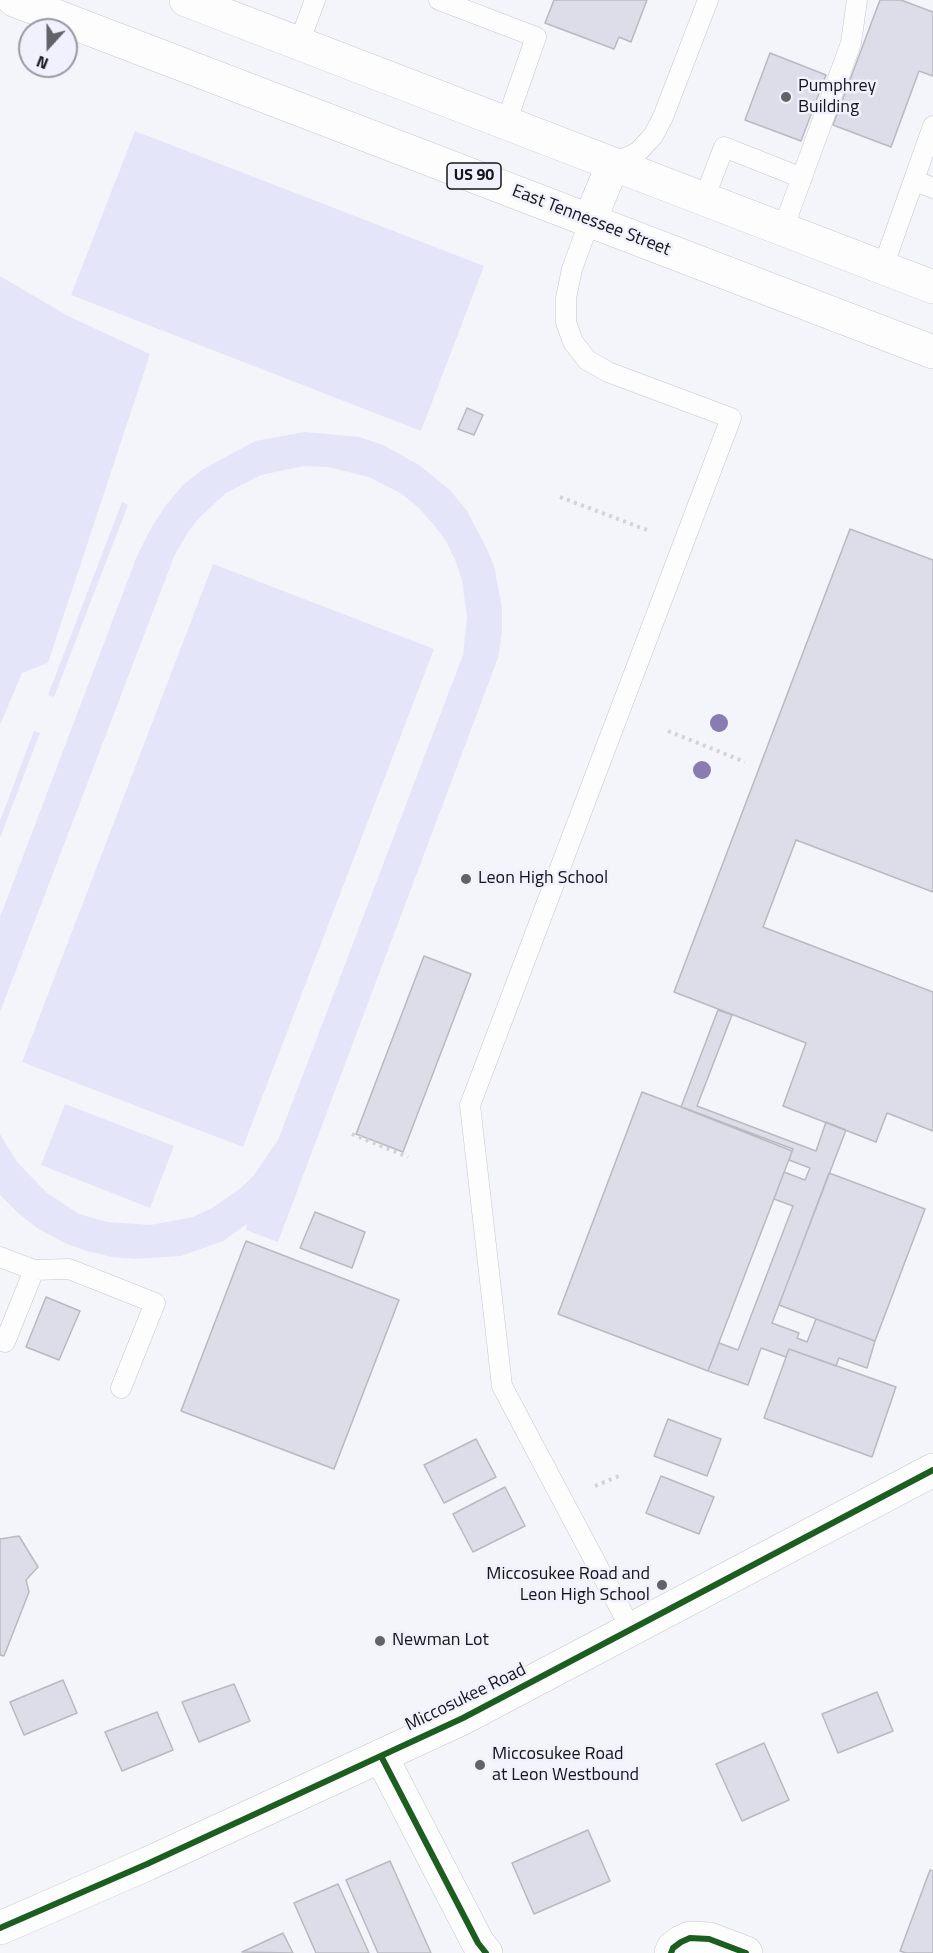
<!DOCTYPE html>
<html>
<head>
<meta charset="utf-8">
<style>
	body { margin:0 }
	#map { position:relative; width:933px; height:1953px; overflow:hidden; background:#f4f4fb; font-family:"Titillium Web",sans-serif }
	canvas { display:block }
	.north { position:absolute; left:18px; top:18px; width:60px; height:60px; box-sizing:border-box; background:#f1f1fe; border:2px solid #9999a3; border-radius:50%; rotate:201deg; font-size:16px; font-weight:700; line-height:24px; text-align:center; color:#14141b }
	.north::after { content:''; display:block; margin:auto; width:21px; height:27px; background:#626269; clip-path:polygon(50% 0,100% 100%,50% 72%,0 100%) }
</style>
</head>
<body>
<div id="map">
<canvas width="933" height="1953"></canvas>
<div class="north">N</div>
</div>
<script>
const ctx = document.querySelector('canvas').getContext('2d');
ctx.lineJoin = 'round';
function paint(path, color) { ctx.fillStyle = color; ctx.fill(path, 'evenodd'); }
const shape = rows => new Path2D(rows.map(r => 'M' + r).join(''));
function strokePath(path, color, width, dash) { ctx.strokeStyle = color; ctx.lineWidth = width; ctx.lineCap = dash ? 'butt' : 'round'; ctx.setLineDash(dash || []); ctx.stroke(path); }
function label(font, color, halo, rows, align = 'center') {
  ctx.font = font + ' "Titillium Web",sans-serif'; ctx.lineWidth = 5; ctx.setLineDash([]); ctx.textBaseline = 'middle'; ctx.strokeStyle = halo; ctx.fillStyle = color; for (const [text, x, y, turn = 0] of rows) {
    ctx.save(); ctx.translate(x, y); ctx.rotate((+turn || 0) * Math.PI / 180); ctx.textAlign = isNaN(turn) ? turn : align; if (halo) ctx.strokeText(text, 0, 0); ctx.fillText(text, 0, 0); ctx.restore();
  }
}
const green = shape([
	[135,131,484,266,421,431,71,295],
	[0,276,68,316,150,354,48,663,22,673,0,725],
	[305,432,359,437,383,445,419,465,450,490,467,511,487,549,494,566,502,607,502,632,498,658,278,1242,246,1230,247,1224,223,1241,181,1256,135,1259,112,1257,87,1251,67,1244,37,1228,18,1213,0,1195,0,1134,17,1162,47,1193,79,1214,107,1222,150,1225,193,1217,212,1208,241,1188,254,1175,278,1140,463,655,467,617,462,581,456,562,446,541,434,525,419,508,402,494,369,477,328,467,304,466,261,475,226,493,198,519,188,532,175,554,0,1012,0,917,137,556,151,528,166,505,183,485,202,470,255,441],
	[122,502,128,505,54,697,48,695],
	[213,564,434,649,243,1147,22,1062],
	[34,731,40,733,0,838,0,821],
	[65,1104,174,1146,150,1208,41,1165]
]);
const building = shape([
	[554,0,647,0,631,42,619,37,614,49,545,23,554,0],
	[880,0,901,0,933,12,933,76,919,71,891,147,833,125,880,0],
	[770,53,826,75,801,141,745,120,770,53],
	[467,408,483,415,474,435,458,429,467,408],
	[850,529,933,560,933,892,796,840,763,927,933,992,933,1131,887,1113,876,1142,783,1106,806,1043,674,992,850,529],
	[424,956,471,974,403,1152,356,1134,424,956],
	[718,1010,732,1015,697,1106,816,1151,826,1122,846,1130,772,1323,799,1333,797,1338,807,1342,816,1319,875,1341,867,1368,839,1358,836,1366,789,1349,786,1357,761,1348,748,1385,708,1371,719,1343,738,1350,793,1206,774,1199,784,1172,805,1180,810,1168,789,1160,792,1151,681,1107,718,1010],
	[642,1092,793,1149,708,1371,558,1314,642,1092],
	[829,1173,925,1209,875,1341,779,1305,829,1173],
	[315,1212,365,1232,352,1268,300,1248,315,1212],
	[246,1241,399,1300,334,1469,181,1411,246,1241],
	[46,1297,80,1311,59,1360,26,1347,46,1297],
	[789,1349,896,1387,872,1457,764,1418,789,1349],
	[668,1419,721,1439,707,1476,654,1456,668,1419],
	[476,1439,496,1477,444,1503,424,1465,476,1439],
	[661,1476,714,1497,699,1534,646,1513,661,1476],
	[505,1487,525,1526,473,1552,453,1514,505,1487],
	[19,1536,38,1567,26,1580,29,1592,4,1656,0,1655,0,1539,19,1536],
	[63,1680,77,1713,24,1735,10,1702,63,1680],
	[234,1684,250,1721,199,1742,182,1702,234,1684],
	[877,1692,893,1731,838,1753,822,1714,877,1692],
	[157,1712,173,1750,122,1771,105,1732,157,1712],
	[764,1743,789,1800,742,1821,716,1764,764,1743],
	[588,1830,610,1881,534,1914,512,1863,588,1830],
	[390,1861,431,1953,378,1953,346,1880,390,1861],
	[930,1870,933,1871,933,1953,906,1953,900,1951,930,1870],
	[338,1884,369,1953,316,1953,294,1903,338,1884],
	[283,1933,293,1953,242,1952,283,1933]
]);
const path = shape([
	[560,497,647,530],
	[668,731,745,762],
	[352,1134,408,1157],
	[595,1486,619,1476]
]);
const service = shape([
	[439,0,536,37,506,123],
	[299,43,315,0],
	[613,164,638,152,653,136,663,117,708,0],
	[914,180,933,188],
	[704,199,724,147,802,178],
	[590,220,572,269,566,298,566,322,573,342,587,360,608,372,731,418,470,1105,502,1386,632,1631],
	[783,229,851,43,857,0],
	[883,267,933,126],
	[0,1257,34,1270,69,1269,155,1303,121,1388],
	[5,1342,34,1270]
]);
const minor = shape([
	[381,1756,478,1943,486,1953],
	[671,1953,673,1948,681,1942,690,1938,709,1939,746,1953]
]);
const tertiary = shape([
	[0,1928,147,1864,463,1718,933,1470]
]);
const primary = shape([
	[14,0,933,352],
	[186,0,933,287],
	[590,220,613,164]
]);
const cycleway = shape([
	[381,1756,478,1943,486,1953],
	[0,1928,147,1864,463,1718,933,1470],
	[671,1953,673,1948,681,1942,690,1938,709,1939,746,1953]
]);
const trees = [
	[719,723],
	[702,770]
];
const markers = [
	[786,97,6,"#626269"],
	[466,879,6,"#626269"],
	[662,1585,6,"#626269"],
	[380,1641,6,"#626269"],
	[480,1765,6,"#626269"]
];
const shields = [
	[474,176,54]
];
const shieldNames = [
	["US 90",474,176]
];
const poiNames = [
	["Pumphrey",798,87],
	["Building",798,108],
	["Leon High School",478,879],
	["Miccosukee Road and",650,1575,"right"],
	["Leon High School",650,1596,"right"],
	["Newman Lot",392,1641],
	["Miccosukee Road",492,1755],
	["at Leon Westbound",492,1776]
];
const streetNames = [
	["East Tennessee Street",591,221,21],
	["Miccosukee Road",466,1698,-26]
];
paint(green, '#e5e5f9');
paint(building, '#ddddea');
strokePath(building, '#b9b9c0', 1.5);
strokePath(service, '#c6c6cd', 21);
strokePath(minor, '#c6c6cd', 34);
strokePath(tertiary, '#c6c6cd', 34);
strokePath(primary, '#c6c6cd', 34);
strokePath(path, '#d3d3d5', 4, [3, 4.5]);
strokePath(service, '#fdfdfe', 20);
strokePath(minor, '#fdfdfe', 33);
strokePath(tertiary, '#fdfdfe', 33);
strokePath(primary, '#fdfdfe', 33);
strokePath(cycleway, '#1b5e20', 6);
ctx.fillStyle = '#887cb2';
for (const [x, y] of trees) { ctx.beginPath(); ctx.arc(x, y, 9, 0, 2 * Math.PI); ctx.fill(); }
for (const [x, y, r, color] of markers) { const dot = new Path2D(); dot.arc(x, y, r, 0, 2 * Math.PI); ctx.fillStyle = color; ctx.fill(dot); strokePath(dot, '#f1f1fe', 2); }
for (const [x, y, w] of shields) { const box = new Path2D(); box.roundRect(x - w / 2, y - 13, w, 26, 4.5); ctx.fillStyle = '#f1f1fe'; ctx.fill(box); strokePath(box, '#14141b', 1.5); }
label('bold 16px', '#14141b', null, shieldNames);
label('18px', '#14141b', '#f1f1fe', poiNames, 'left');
label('18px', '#14141b', '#f1f1fe', streetNames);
</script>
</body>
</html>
